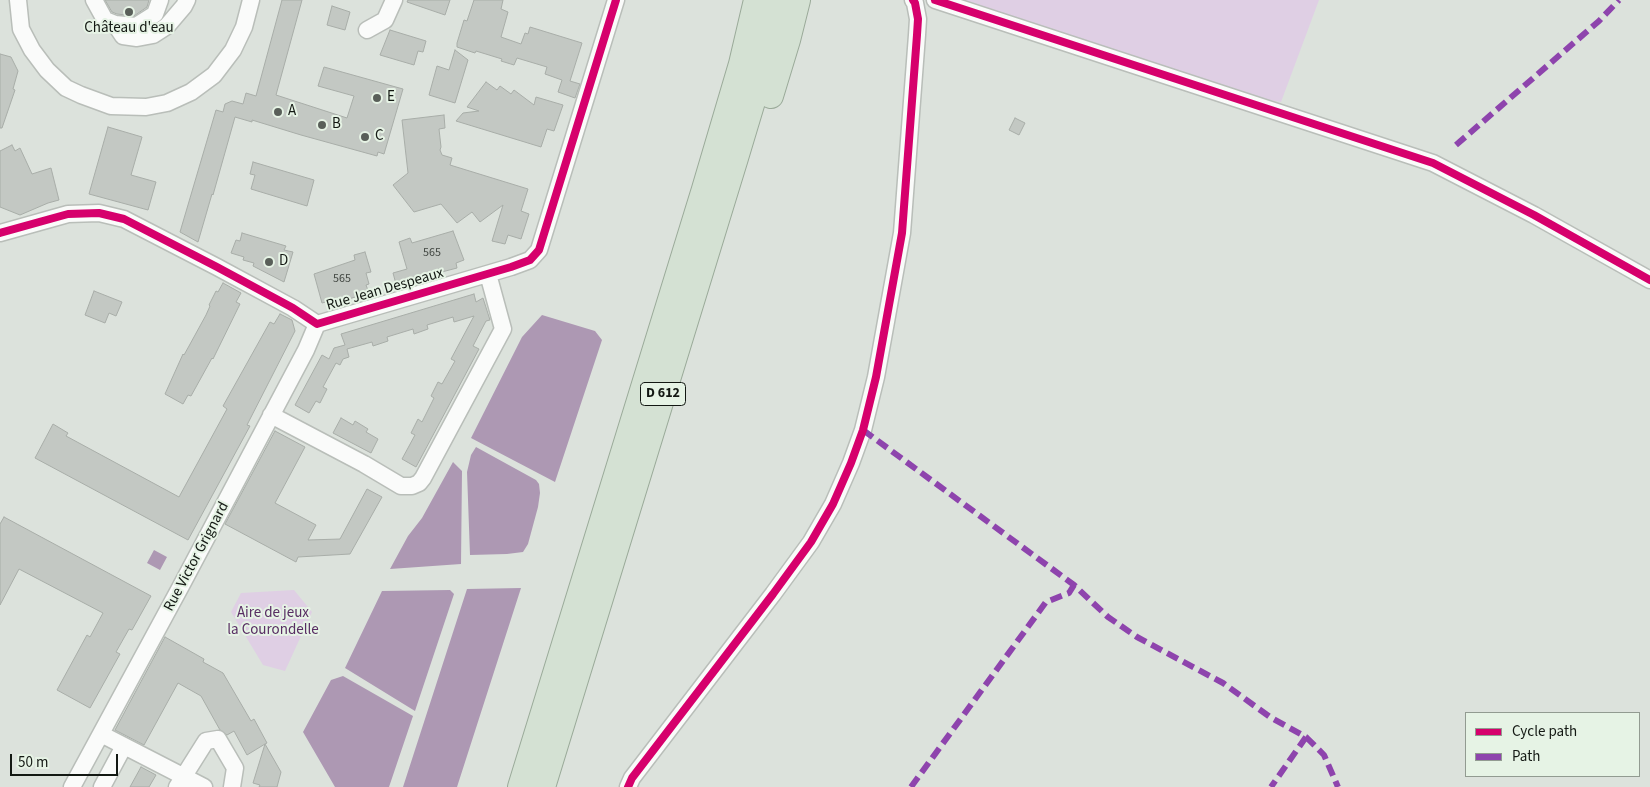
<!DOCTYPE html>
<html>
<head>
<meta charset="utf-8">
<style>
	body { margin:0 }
	#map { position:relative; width:1650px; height:787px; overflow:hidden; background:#dce2dc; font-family:"Source Sans 3",sans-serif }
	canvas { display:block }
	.legend { position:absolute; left:1465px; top:712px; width:175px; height:65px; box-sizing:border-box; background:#e6f3e5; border:1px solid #929b91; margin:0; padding:6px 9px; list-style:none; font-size:15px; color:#131813 }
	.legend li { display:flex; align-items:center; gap:10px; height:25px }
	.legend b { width:25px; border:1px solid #929b91 }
	.scale { position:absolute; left:10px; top:754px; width:108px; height:22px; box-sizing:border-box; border:2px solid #131813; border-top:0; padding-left:6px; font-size:15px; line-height:18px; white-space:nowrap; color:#131813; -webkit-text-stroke:4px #e6f3e5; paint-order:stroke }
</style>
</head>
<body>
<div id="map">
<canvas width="1650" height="787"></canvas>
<ul class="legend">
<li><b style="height:6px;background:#d6006c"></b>Cycle path</li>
<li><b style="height:6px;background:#8e44ad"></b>Path</li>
</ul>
<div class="scale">50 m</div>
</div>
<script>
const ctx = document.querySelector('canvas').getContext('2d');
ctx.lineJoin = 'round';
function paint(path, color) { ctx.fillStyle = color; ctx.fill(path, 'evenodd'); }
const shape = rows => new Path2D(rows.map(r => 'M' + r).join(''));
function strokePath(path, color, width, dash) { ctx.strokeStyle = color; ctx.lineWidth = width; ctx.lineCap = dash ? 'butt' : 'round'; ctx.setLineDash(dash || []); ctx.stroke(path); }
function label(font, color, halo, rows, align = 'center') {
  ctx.font = font + ' "Source Sans 3",sans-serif'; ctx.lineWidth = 4; ctx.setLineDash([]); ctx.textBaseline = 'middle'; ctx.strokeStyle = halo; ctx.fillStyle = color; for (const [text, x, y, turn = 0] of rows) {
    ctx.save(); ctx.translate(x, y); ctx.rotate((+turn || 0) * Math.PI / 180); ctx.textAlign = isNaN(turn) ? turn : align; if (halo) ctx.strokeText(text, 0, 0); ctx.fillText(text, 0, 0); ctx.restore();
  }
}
const green = shape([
	[964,0,1319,0,1281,102,1247,97],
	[294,590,312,612,285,671,263,665,231,612,241,593]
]);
const water = shape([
	[542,315,595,331,602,340,555,482,471,438,522,337],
	[476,447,536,480,539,484,540,493,538,507,528,544,523,552,507,554,470,555,467,472,471,455],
	[453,462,462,471,461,564,390,569,408,536,422,518],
	[154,550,167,557,160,570,147,563],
	[521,588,457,787,403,787,467,589],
	[450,590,454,594,415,711,345,668,382,591],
	[343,676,413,716,389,787,335,787,303,732,331,680]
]);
const building = shape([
	[105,0,149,0,147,7,134,16,117,14,112,12,105,0],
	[282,0,302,0,276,95,347,118,354,96,318,86,324,67,403,89,384,154,378,152,377,156,301,135,252,120,252,122,235,117,213,195,212,194,198,242,180,232,216,110,223,112,225,104,232,101,243,104,246,93,256,96,282,0],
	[408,0,450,0,445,15,407,2,408,0],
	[474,0,503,0,501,9,508,12,501,37,521,44,525,33,528,34,530,27,582,43,570,81,580,84,575,98,558,92,562,80,545,74,547,67,517,58,514,65,501,61,502,59,476,51,475,53,457,47,457,43,464,20,467,21,474,0],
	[332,6,350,12,345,30,327,25,332,6],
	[390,30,426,41,423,52,418,51,414,65,380,55,390,30],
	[455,50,468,60,455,103,429,95,437,66,449,70,455,50],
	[0,54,11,57,18,71,13,89,15,90,2,128,0,128,0,54],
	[486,82,497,90,500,86,511,94,514,90,534,105,536,97,563,105,554,131,547,129,541,147,456,121,463,113,479,111,467,107,486,82],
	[444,115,445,128,439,129,441,147,440,150,442,155,452,158,450,165,528,189,521,211,529,214,521,239,508,235,505,244,492,241,503,205,480,222,472,212,457,223,441,204,414,212,393,185,408,173,402,120,444,115],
	[1015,118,1025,123,1019,135,1009,130,1015,118],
	[108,127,142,137,131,175,156,182,148,210,89,194,108,127],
	[12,145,15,151,20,148,32,174,51,168,59,200,48,203,20,215,0,207,0,151,12,145],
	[253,162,314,180,307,206,251,189,255,175,250,174,253,162],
	[453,231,464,260,456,263,457,268,396,284,393,273,407,269,399,242,410,238,412,243,453,231],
	[242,233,286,246,284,250,293,252,284,282,253,266,254,263,243,260,244,257,231,253,236,240,240,241,242,233],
	[365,252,371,272,366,273,369,284,366,285,369,293,345,300,338,301,337,299,322,303,314,274,355,260,354,255,365,252],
	[223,283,241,293,236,302,240,304,213,359,212,358,191,396,188,395,183,404,165,394,183,354,184,355,189,346,206,315,210,306,209,305,216,291,218,292,223,283],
	[94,291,122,302,116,316,109,313,105,323,85,315,94,291],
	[474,294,476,302,483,298,490,320,486,321,473,346,479,349,416,467,402,459,415,435,411,433,418,419,422,422,434,398,431,396,438,382,442,384,455,361,451,359,474,316,454,322,453,317,427,325,428,329,414,334,413,329,387,337,388,341,373,346,372,342,347,349,349,357,343,359,340,365,336,363,323,387,327,389,320,403,316,401,309,413,295,405,322,355,329,359,334,348,345,345,341,334,474,294],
	[280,314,292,320,295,331,247,425,250,426,188,540,35,458,53,424,68,433,66,436,179,497,227,409,223,406,270,322,274,324,280,314],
	[341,418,353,425,355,421,368,429,366,432,378,439,371,453,333,433,341,418],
	[275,431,305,447,275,503,316,525,308,540,340,539,367,489,382,497,350,554,298,557,296,562,225,524,275,431],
	[4,517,151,596,132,630,129,629,116,652,120,654,90,708,57,690,87,635,90,637,103,613,19,569,0,605,0,524,4,517],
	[165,637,204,659,203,662,223,673,251,721,254,719,267,743,265,744,281,772,277,787,259,787,260,785,253,783,265,744,247,755,234,731,227,735,220,730,201,696,178,683,144,745,115,730,165,637],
	[141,767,156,775,149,787,130,787,141,767]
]);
const minor = shape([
	[18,0,21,29,32,50,47,70,66,88,81,95,111,106,146,107,167,103,191,92,214,75,233,50,244,27,251,0],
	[94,0,105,20,115,24,136,26,155,14,160,0],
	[935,0,1433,163,1534,215,1650,280],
	[115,24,123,36,137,38,153,35,167,26,184,6,187,0],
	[367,30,385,20,394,0],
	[0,233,68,214,99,213,124,219,217,267,293,308,317,324,511,267,530,260,539,250,616,0],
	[271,415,364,464,401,486,412,486,419,483,423,478,503,329,488,274],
	[101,734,204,787],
	[72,787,181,586,306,350,317,324],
	[102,787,124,746],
	[177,787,206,741,218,739,235,768,232,787],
	[628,787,632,778,773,594,811,542,833,504,851,463,863,430,876,377,902,233,917,35,918,19,915,3,913,0]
]);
const highway = shape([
	[771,96,788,40,798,0],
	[520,787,704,189,741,64,756,0],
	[543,787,736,158,760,78,779,0]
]);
const quiet = shape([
	[1456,145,1599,21,1619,0],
	[863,430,1074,585,1108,617,1137,637,1223,683,1270,717,1306,737,1271,787],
	[1306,737,1324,755,1338,787],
	[911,787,1046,602,1069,593,1074,585]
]);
const cycleway = shape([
	[935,0,1433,163,1534,215,1650,280],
	[0,233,68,214,99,213,124,219,217,267,293,308,317,324,511,267,530,260,539,250,616,0],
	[628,787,632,778,773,594,811,542,833,504,851,463,863,430,876,377,902,233,917,35,918,19,915,3,913,0]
]);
const markers = [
	[129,12,5,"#595f59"],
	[377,98,5,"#595f59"],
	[278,112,5,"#595f59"],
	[322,125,5,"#595f59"],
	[365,137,5,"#595f59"],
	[269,262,5,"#595f59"]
];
const numberNames = [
	["565",432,253],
	["565",342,279]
];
const shields = [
	[663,394,45]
];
const shieldNames = [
	["D 612",663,394]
];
const poiNames = [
	["Château d'eau",129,29,"center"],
	["E",387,98],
	["A",288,112],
	["B",332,125],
	["C",375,137],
	["D",279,262]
];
const streetNames = [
	["Rue Jean Despeaux",385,290,-16],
	["Rue Victor Grignard",197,557,-62]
];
const parkNames = [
	["Aire de jeux",273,614],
	["la Courondelle",273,631]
];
paint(green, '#dfcfe4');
paint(water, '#ad98b3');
paint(building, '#c3c8c3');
strokePath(building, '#a8ada8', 1);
strokePath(minor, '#b9beb9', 19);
strokePath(highway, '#9aaa99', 26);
strokePath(minor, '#fafbfa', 16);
strokePath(highway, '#d4e1d3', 24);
strokePath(quiet, '#8e44ad', 6, [12, 6]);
strokePath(cycleway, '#d6006c', 8);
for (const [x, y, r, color] of markers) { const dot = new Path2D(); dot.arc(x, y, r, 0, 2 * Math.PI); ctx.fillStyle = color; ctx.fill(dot); strokePath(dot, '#e6f3e5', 2); }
label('12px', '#3f443f', null, numberNames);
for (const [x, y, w] of shields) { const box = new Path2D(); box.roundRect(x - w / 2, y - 11.5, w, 23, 4); ctx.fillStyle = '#e6f3e5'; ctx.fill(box); strokePath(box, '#131813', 1); }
label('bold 14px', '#131813', null, shieldNames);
label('15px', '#131813', '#e6f3e5', poiNames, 'left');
label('15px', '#131813', '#e6f3e5', streetNames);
label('15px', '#582d63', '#e6f3e5', parkNames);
</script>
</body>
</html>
